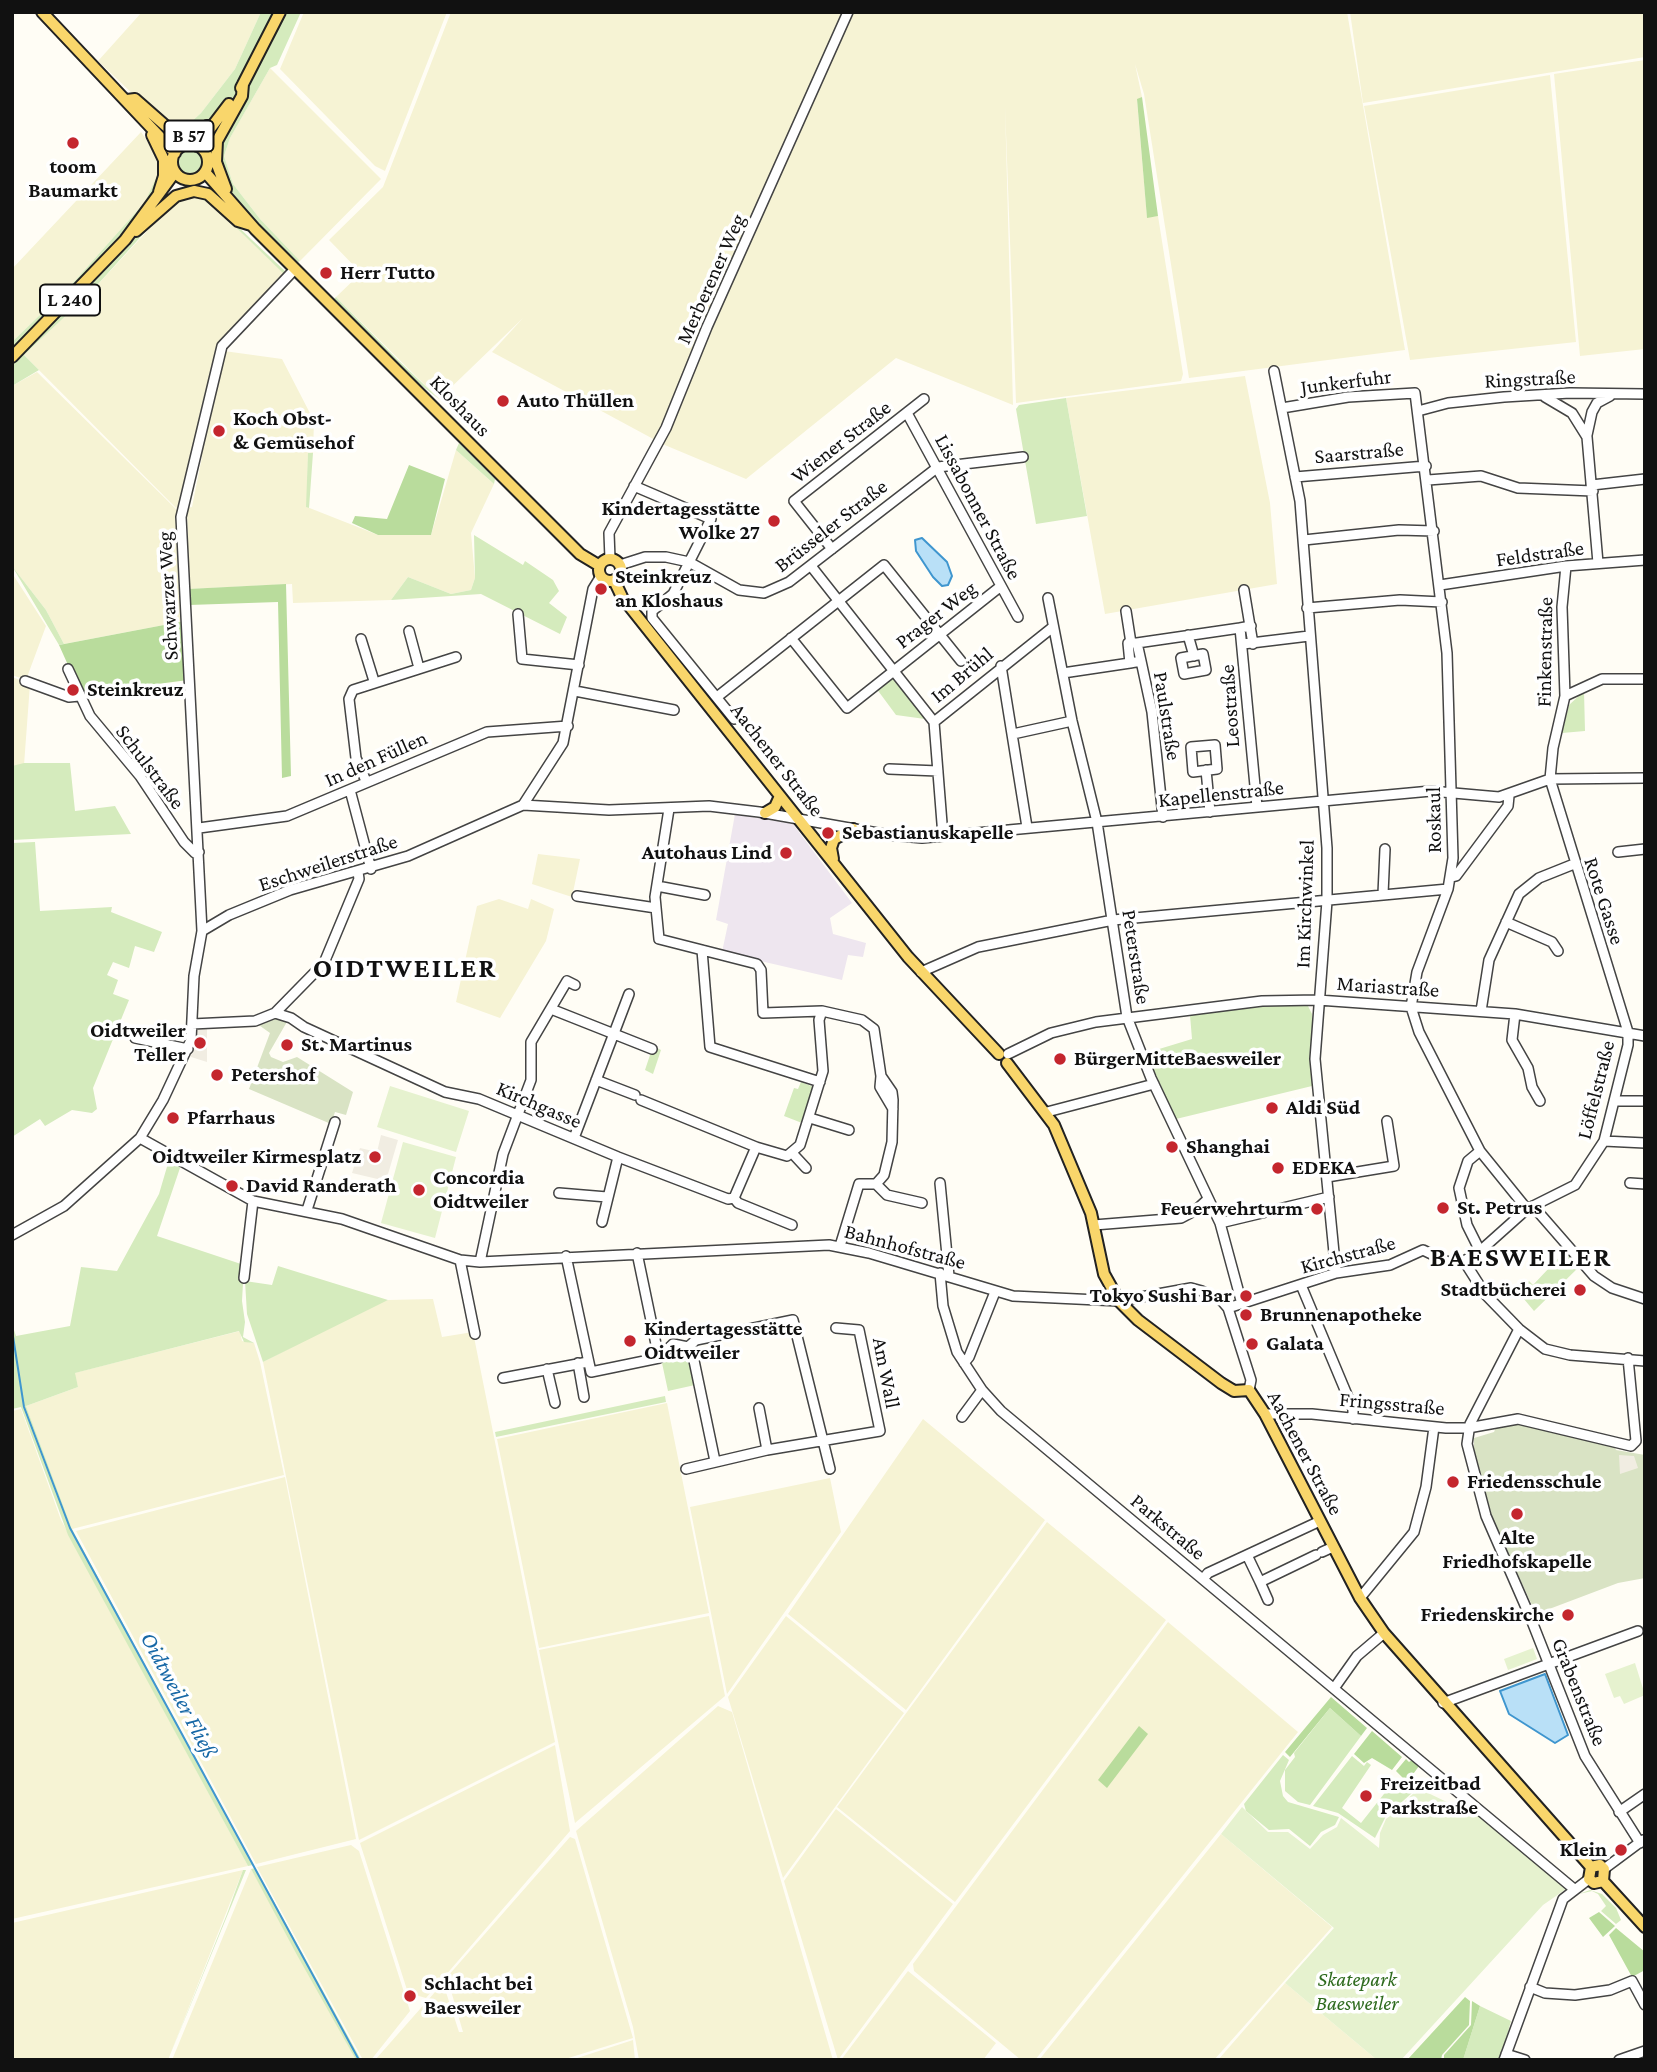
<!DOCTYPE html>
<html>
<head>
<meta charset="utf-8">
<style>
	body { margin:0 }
	#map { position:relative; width:1657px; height:2072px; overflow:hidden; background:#fffdf5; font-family:"Crimson Pro",serif }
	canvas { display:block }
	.frame { position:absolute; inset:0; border:14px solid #111; pointer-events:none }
</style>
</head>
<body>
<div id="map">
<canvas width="1657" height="2072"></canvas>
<div class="frame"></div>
</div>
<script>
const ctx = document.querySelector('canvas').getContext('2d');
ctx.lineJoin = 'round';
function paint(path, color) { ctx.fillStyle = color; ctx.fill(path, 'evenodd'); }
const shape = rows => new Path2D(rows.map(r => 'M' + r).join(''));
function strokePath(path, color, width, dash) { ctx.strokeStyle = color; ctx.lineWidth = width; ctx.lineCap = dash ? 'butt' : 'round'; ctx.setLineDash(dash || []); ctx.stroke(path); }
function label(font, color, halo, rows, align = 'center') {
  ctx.font = font + ' "Crimson Pro",serif'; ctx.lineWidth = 7; ctx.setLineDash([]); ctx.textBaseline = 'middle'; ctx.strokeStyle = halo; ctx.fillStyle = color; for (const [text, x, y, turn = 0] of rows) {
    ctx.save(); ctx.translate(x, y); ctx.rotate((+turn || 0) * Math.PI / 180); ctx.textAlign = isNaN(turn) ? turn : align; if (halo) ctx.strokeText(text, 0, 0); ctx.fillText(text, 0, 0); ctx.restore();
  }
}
const industrial = shape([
	[735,814,793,824,852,903,830,918,833,934,866,943,863,957,848,955,842,980,722,952,728,924,716,920]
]);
const farmland = shape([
	[142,12,261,12,235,69,201,113,188,125,172,123,155,115,98,61],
	[304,12,447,12,385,171,375,166,280,69],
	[451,12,846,12,657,441,492,352,523,318,439,399,336,297,361,273,329,240,383,187],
	[849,12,1347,12,1405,350,1189,378,1144,94,1135,64,1142,97,1137,100,1147,217,1158,216,1183,374,1181,381,1016,403,1005,106,1013,405,896,358,746,479,660,443],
	[1350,12,1645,12,1645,57,1363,103],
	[1645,60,1645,349,1580,356,1554,74],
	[270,68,381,179,300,261,260,219,233,184,224,156,230,138],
	[1550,75,1576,342,1410,360,1364,106],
	[141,132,156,154,158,171,155,185,145,202,72,284,12,342,12,269],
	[196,197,212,204,284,273,222,339,177,509,24,355,90,293,173,203],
	[224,351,282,359,314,421,313,453,308,453,307,507,378,535,431,535,456,450,494,484,471,533,475,578,471,590,451,594,408,577,391,600,293,603,292,584,189,589,187,508,192,507,202,457,198,457],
	[37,372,179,512,185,621,64,644,46,610,12,566,12,386],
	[1245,376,1270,503,1277,584,1105,614,1066,398],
	[12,573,46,626,26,680,12,675],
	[12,677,30,684,24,765,12,766],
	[538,854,580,859,572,897,532,884],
	[499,899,528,909,531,899,554,909,546,941,500,1018,456,1002,477,906],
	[433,1299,442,1337,473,1332,555,1742,359,1840,263,1362,375,1304,388,1300],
	[240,1331,242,1341,254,1343,260,1362,284,1475,72,1529,26,1406,78,1387,74,1373],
	[667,1403,709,1613,539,1648,497,1439],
	[21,1409,61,1520,248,1866,12,1919,12,1411],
	[923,1419,1045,1520,906,1710,788,1614],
	[285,1477,356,1839,256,1864,76,1531],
	[830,1478,841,1532,727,1694,690,1507],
	[1047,1522,1166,1620,955,1902,837,1807],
	[709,1616,725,1696,575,1823,539,1650],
	[786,1616,904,1713,783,1878,728,1697],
	[1168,1622,1298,1732,1035,2060,1021,2060,914,1971,913,1964],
	[718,1706,732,1712,833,2060,639,2060,633,2027,576,1831],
	[555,1745,570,1831,426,1998,408,1993,360,1843],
	[836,1809,953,1904,838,2060,784,1881],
	[1221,1834,1332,1927,1214,2060,1039,2060],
	[570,1837,575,1839,633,2038,562,2060,375,2060,443,1983,459,2032,463,2032,447,1977],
	[351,1845,359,1851,410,2011,371,2060,363,2060,257,1867],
	[251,1869,299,1954,356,2060,172,2060],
	[243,1870,168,2060,12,2060,12,1923],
	[908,1971,996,2043,983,2060,841,2060],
	[1285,1983,1377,2060,1218,2060],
	[633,2040,635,2060,571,2060,630,2041]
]);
const green = shape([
	[261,12,301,12,277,65,270,68,230,138,224,156,233,184,260,219,300,261,298,262,253,220,225,183,218,166,219,143,197,130,183,134,168,121,188,125,201,113,235,69],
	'176 163a13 13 0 1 1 26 0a13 13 0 1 1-26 0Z',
	[158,174,156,190,114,248,12,351,12,342,72,284,145,202],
	[189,196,199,197,207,199,215,205,286,272,284,276,218,346,284,274,212,204,196,197,181,199,155,221,90,293,24,355,39,370,12,386,12,362,173,200],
	[336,297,397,359,439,399,404,372,333,300],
	[1066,398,1087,516,1036,524,1016,409,1019,405],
	[459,443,495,479,494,484,456,450],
	[308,453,313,453,309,508,306,507],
	[474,535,523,565,525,561,553,580,559,591,549,603,567,617,560,634,481,594,391,600,408,577,451,594,471,590,475,578],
	[12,566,46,610,64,644,59,645],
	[889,678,894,678,925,719,896,715,876,688],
	[1584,691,1585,731,1562,733,1569,705],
	[24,763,70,763,75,811,115,806,131,834,12,840,12,766],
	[35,842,40,911,112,907,111,912,162,932,154,952,135,946,129,968,113,962,107,975,118,980,113,994,129,1000,93,1088,97,1109,92,1113,72,1110,45,1126,40,1119,12,1137,12,843],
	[1306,1002,1312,1014,1312,1086,1176,1119,1146,1053,1192,1039,1190,1015],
	[653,1046,661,1050,653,1074,645,1070],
	[801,1082,814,1087,802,1123,784,1116,794,1088,798,1089],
	[169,1160,181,1165,157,1236,244,1265,242,1301,245,1322,243,1337,254,1343,244,1342,239,1331,75,1373,78,1387,26,1406,72,1529,253,1865,248,1866,68,1535,21,1407,12,1409,12,1324,16,1336,70,1326,81,1267,117,1271,159,1194],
	[1566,1250,1579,1267,1534,1311,1518,1292,1529,1281,1533,1285],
	[278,1266,388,1300,263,1362,247,1314,245,1281,272,1285],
	[680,1348,689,1353,695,1385,668,1391,662,1363,673,1349],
	[665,1396,666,1402,496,1437,495,1432],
	[1330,1708,1361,1736,1310,1805,1298,1802,1285,1791,1285,1770,1295,1757,1294,1753],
	[1283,1755,1289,1760,1280,1781,1283,1796,1288,1802,1339,1817,1335,1825,1321,1832,1310,1846,1289,1829,1269,1830,1246,1811,1244,1804],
	[1352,1756,1364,1766,1367,1762,1371,1765,1342,1808,1361,1823,1395,1780,1412,1793,1386,1816,1375,1838,1338,1813,1313,1806],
	[255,1868,272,1898,361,2060,356,2060,297,1955,251,1869],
	[243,1870,246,1870,168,2060,227,1914],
	[1590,1890,1602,1894,1616,1908,1621,1920,1616,1924,1601,1911,1606,1906,1598,1894,1592,1891,1579,1894],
	[1480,2006,1511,2021,1500,2060,1463,2060]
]);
const forest = shape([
	[1142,97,1158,216,1147,218,1137,99],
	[409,465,445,479,431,535,378,535,352,523,355,516,387,519],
	[286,584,291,776,282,778,278,602,189,605,188,589],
	[185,621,188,680,81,694,59,645],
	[1331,1697,1367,1728,1361,1736,1330,1708,1290,1757,1285,1752],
	[1139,1726,1148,1734,1107,1788,1098,1780],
	[1372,1731,1402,1757,1392,1770,1372,1758,1364,1763,1354,1754],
	[1406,1759,1409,1762,1412,1760,1419,1766,1411,1777,1414,1780,1408,1783,1396,1771],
	[1599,1912,1615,1926,1603,1937,1589,1918],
	[1616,1928,1645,1952,1645,1970,1632,1977,1609,1935],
	[1465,1997,1470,2001,1469,2025,1442,2055,1441,2060,1408,2059],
	[1472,2001,1480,2006,1463,2060,1444,2060,1444,2055,1471,2025]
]);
const cemetery = shape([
	[275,1018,288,1020,269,1053,271,1057,283,1062,297,1057,353,1092,346,1115,335,1112,331,1124,249,1089,270,1033,256,1023],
	[1520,1423,1614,1446,1616,1450,1645,1455,1645,1578,1618,1583,1536,1614,1493,1520,1474,1449,1474,1438,1494,1432,1497,1425]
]);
const pitch = shape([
	[390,1086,469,1111,456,1152,377,1127],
	[403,1142,456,1157,435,1238,381,1223],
	[1533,1648,1537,1659,1508,1670,1504,1659],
	[1635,1663,1645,1695,1624,1704,1620,1696,1614,1698,1605,1674],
	[1416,1791,1426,1792,1455,1806,1461,1798,1569,1887,1543,1905,1401,2060,1377,2060,1285,1983,1334,1928,1221,1834,1242,1807,1268,1832,1288,1832,1310,1849,1323,1835,1337,1827,1341,1818,1379,1848,1380,1833,1386,1819]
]);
const plaza = shape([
	[197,1028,207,1028,207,1062,188,1056],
	[381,1135,398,1140,386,1181,352,1173,360,1148,377,1152],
	[1619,1455,1634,1456,1638,1468,1620,1474]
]);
const water = shape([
	[922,538,947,562,952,576,948,585,942,586,933,577,916,551,915,540,922,538],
	[1545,1674,1568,1735,1555,1743,1509,1714,1500,1691,1545,1674]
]);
const stream = shape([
	[12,1330,24,1407,70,1528,359,2060]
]);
const minor = shape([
	[1274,371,1300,501,1327,848,1327,901,1315,1059,1336,1273],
	[1545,397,1572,413,1587,437,1598,563],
	[1282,408,1348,397,1415,393,1447,653,1453,858,1448,889,1417,972,1411,1007,1419,1032,1480,1151,1527,1209],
	[1418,411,1448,403,1504,397,1570,393,1645,394],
	[907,413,1018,617],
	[1587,435,1592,412,1597,403,1610,396],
	[1295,477,1426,466],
	[1428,480,1481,476,1518,488,1593,491],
	[1592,485,1645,479],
	[634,486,711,519,673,594,652,611,652,618,734,719],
	[1304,540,1399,530,1434,531],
	[832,549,794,501,924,399],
	[610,559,609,533,666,428,707,327,848,12],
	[620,565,645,557,666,557,689,562,739,590,764,593,789,582,938,467,1023,457],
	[811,566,934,722],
	[1440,585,1566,566,1645,560],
	[1244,590,1253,644],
	[1048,598,1072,721,1097,822,1127,1017,1151,1078,1220,1223,1242,1304],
	[1307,608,1400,600,1442,602],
	[1126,611,1131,643],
	[518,614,522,659,579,665],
	[1251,626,1240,628,1257,807],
	[409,631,419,668],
	[1188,635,1194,656],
	[791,638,847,708,1001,586],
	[361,639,374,681],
	[1137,643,1240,628],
	[1243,644,1309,636],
	[1203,654,1206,670,1184,674,1181,658,1203,654],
	[1141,661,1130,663,1128,643,1137,643,1141,661,1152,712,1163,817],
	[1001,666,1027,827],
	[68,669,90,716,140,776,184,842,195,853,199,852],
	[1063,673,1130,663],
	[25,681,69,697,79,696],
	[575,691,674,710],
	[1565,696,1602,679,1645,679],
	[717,697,884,565,961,661],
	[1013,734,1072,721],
	[1215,745,1217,769,1193,772,1191,747,1215,745],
	[889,769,938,771],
	[1206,770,1210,812],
	[366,781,356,758,349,699,353,690,456,657],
	[350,790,371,869],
	[523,805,563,743,593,589,601,576],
	[669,809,655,897,659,939,757,964,761,970,763,1013,822,1011,862,1020,874,1029,881,1076,892,1092,893,1100,892,1142,884,1175,876,1184],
	[199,828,287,816,487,732,568,726],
	[943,836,934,722,1053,627],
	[1618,852,1645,849],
	[1452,877,1456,876,1508,806,1509,796],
	[657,886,705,895],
	[1383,894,1385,849],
	[577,896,656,908],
	[1506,922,1552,942,1558,951],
	[202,931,229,915,290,890,408,856,523,805,609,810,709,806,759,812,889,835,922,838,1431,791,1499,797,1550,779,1645,778],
	[702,950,710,1047,820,1082],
	[921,972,978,947,1113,920,1448,889],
	[551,1009,652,1049],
	[1481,1011,1489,960,1519,894,1539,878,1574,864],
	[275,1013,291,1018,304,1027,445,1092,479,1099,618,1157,728,1199,734,1198,738,1203,792,1225],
	[1515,1014,1512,1040,1528,1068,1532,1087,1540,1101],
	[192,1024,255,1021,275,1013,324,963,359,879,358,872],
	[135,1038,188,1049],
	[1008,1054,1051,1033,1096,1022,1262,1001,1318,1000,1515,1014,1645,1036],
	[881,1076,880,1087,893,1109],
	[596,1080,635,1095],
	[641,1100,756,1147],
	[1614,1101,1645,1101],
	[1047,1112,1154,1084],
	[810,1118,849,1130],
	[140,1138,253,1201,342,1219,460,1260,480,1262,829,1245,869,1253,1013,1296,1119,1301,1191,1288,1202,1291,1222,1301,1228,1308,1251,1380,1249,1390],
	[574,1138,629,994],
	[1604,1141,1645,1143],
	[1480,1151,1468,1161,1459,1188,1467,1225,1480,1251],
	[793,1154,806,1168],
	[1327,1177,1394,1166,1387,1121],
	[940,1183,949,1276],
	[1630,1183,1645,1184],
	[559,1193,607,1197],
	[734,1198,756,1147,787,1156,800,1145,823,1071,819,1020,822,1011],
	[1533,1206,1594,1276,1612,1288,1645,1299],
	[307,1210,335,1122],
	[602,1222,618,1157],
	[1220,1223,1329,1197],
	[1094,1225,1181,1218,1196,1210,1207,1200],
	[12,1235,64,1206,140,1138,163,1100,191,1040,194,976,202,931,181,517,222,346,295,269],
	[840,1246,859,1184,876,1184,887,1195,922,1203],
	[637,1253,657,1349],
	[566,1256,591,1372,659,1358,673,1344,688,1347,692,1351,715,1461],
	[460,1260,475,1334],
	[1464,1261,1485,1294,1519,1329,1545,1349,1570,1355,1645,1361],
	[480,1262,503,1154,531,1080,531,1042,567,981,575,985],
	[940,1273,943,1306,957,1352,982,1390,1001,1411,1574,1889],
	[244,1278,253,1201],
	[1301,1285,1353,1409,1353,1419],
	[1228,1308,1336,1273,1390,1265,1423,1250,1448,1262,1464,1261,1480,1251,1527,1209,1575,1185,1604,1141,1628,1045,1628,1032,1550,779,1553,748,1565,696,1562,607,1566,566],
	[1519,1329,1470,1424,1467,1444,1486,1516,1531,1619,1585,1756,1640,1843],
	[688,1347,696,1340,793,1320,830,1469],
	[578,1363,584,1397],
	[964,1363,969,1357,995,1292],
	[547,1369,555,1403],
	[503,1378,588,1362],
	[759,1408,767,1450],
	[1265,1414,1312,1414,1446,1428,1468,1428,1518,1419,1631,1446,1636,1441,1628,1358],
	[962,1417,982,1390],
	[686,1469,767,1450,880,1431,859,1330,836,1328],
	[1322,1552,1333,1547],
	[1247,1555,1260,1582,1316,1555],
	[1203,1579,1208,1573,1320,1521],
	[1260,1582,1268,1600],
	[1360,1598,1414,1532,1426,1487,1434,1427],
	[1335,1687,1357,1656,1384,1633],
	[1443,1703,1638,1631],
	[1619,1812,1645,1794],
	[1604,1869,1643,1840],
	[1530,1987,1545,1993,1575,1995,1610,1990,1632,1981,1645,2005],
	[1506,2054,1525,2060],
	[1504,2060,1563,1899,1589,1879],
	[1619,2060,1645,2051]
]);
const major = shape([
	[42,12,175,153],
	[241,88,280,12],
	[127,100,135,99,176,135,194,135,207,126],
	[152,135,164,160,164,176,159,192],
	'172 162a18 18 0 1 1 36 0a18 18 0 1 1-36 0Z',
	[197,146,229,104],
	[205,172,255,229,580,554,600,566],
	[226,189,216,162,217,141,242,96,243,84],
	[136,231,176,196,194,191,208,194,238,221,251,225],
	[12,357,125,240,175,172],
	'599 570a11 11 0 1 1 22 0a11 11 0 1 1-22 0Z',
	[614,580,622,597,908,957,999,1054],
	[765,813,775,807,780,796],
	[833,859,831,848,834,839,853,829],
	[1007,1063,1054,1125,1091,1213,1104,1274,1119,1301,1138,1320,1221,1383,1234,1391,1249,1390,1265,1414,1360,1598,1384,1633,1591,1867],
	[1591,1867,1589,1879,1594,1883,1603,1881],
	[1591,1867,1600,1865,1604,1869,1603,1881],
	[1603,1881,1645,1927]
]);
const markers = [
	[73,143,7,"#c4262e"],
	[326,273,7,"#c4262e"],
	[503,401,7,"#c4262e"],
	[219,431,7,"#c4262e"],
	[774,521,7,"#c4262e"],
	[601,589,7,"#c4262e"],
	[73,690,7,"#c4262e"],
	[828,833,7,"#c4262e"],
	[786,853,7,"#c4262e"],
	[200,1043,7,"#c4262e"],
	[287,1045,7,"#c4262e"],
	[1060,1059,7,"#c4262e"],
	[217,1075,7,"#c4262e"],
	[1272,1108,7,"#c4262e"],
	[173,1118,7,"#c4262e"],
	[1172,1147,7,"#c4262e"],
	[375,1157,7,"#c4262e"],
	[1278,1168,7,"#c4262e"],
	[232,1186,7,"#c4262e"],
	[419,1190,7,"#c4262e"],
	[1443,1208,7,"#c4262e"],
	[1317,1209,7,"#c4262e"],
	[1580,1290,7,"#c4262e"],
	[1246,1296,7,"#c4262e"],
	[1246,1315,7,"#c4262e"],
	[630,1341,7,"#c4262e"],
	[1252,1344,7,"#c4262e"],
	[1453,1482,7,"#c4262e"],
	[1517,1514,7,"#c4262e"],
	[1568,1615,7,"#c4262e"],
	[1366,1796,7,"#c4262e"],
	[1621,1850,7,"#c4262e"],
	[410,1996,7,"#c4262e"]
];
const shields = [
	[189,136,49],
	[70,300,60]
];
const shieldNames = [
	["B 57",189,136],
	["L 240",70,300]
];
const poiNames = [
	["toom",73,167,"center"],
	["Baumarkt",73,191,"center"],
	["Herr Tutto",340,273],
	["Auto Thüllen",517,401],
	["Koch Obst-",233,419],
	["& Gemüsehof",233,443],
	["Kindertagesstätte",760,509,"right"],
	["Wolke 27",760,533,"right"],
	["Steinkreuz",615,577],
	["an Kloshaus",615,601],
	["Steinkreuz",87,690],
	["Sebastianuskapelle",842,833],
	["Autohaus Lind",772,853,"right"],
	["Oidtweiler",186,1031,"right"],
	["Teller",186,1055,"right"],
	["St. Martinus",301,1045],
	["BürgerMitteBaesweiler",1074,1059],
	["Petershof",231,1075],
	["Aldi Süd",1286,1108],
	["Pfarrhaus",187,1118],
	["Shanghai",1186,1147],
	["Oidtweiler Kirmesplatz",361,1157,"right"],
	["EDEKA",1292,1168],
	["Concordia",433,1178],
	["Oidtweiler",433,1202],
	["David Randerath",246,1186],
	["St. Petrus",1457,1208],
	["Feuerwehrturm",1303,1209,"right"],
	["Stadtbücherei",1566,1290,"right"],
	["Tokyo Sushi Bar",1232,1296,"right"],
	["Brunnenapotheke",1260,1315],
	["Kindertagesstätte",644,1329],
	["Oidtweiler",644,1353],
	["Galata",1266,1344],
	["Friedensschule",1467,1482],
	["Alte",1517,1538,"center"],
	["Friedhofskapelle",1517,1562,"center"],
	["Friedenskirche",1554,1615,"right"],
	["Freizeitbad",1380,1784],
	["Parkstraße",1380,1808],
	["Klein",1607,1850,"right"],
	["Schlacht bei",424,1984],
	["Baesweiler",424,2008]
];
const streetNames = [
	["Merberener Weg",711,279,-66],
	["Ringstraße",1530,379,-3],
	["Junkerfuhr",1346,382,-7],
	["Kloshaus",460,406,46],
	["Wiener Straße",841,442,-38],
	["Saarstraße",1359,453,-5],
	["Lissabonner Straße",978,507,62],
	["Brüsseler Straße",831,526,-38],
	["Feldstraße",1540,554,-8],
	["Schwarzer Weg",168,596,-93],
	["Prager Weg",936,615,-38],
	["Finkenstraße",1545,652,-89],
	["Im Brühl",962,675,-40],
	["Leostraße",1230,706,-94],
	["Paulstraße",1167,716,81],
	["In den Füllen",376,759,-24],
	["Aachener Straße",777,760,52],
	["Schulstraße",150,767,53],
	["Kapellenstraße",1221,794,-6],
	["Roskaul",1434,820,-91],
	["Eschweilerstraße",328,863,-18],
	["Rote Gasse",1604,901,72],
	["Im Kirchwinkel",1305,904,-88],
	["Peterstraße",1136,957,81],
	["Mariastraße",1388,987,4],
	["Löffelstraße",1596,1090,-76],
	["Kirchgasse",539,1105,23],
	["Bahnhofstraße",905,1247,15],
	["Kirchstraße",1348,1255,-15],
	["Am Wall",886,1373,79],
	["Fringsstraße",1392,1404,5],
	["Aachener Straße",1305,1453,62],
	["Parkstraße",1168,1527,40],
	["Grabenstraße",1579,1692,68]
];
const parkNames = [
	["Skatepark",1357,1980],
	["Baesweiler",1357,2004]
];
const waterNames = [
	["Oidtweiler Fließ",179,1695,62]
];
const districtNames = [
	["OIDTWEILER",405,968],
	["BAESWEILER",1521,1257]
];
paint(industrial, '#eee6ef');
paint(farmland, '#f6f3d4');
paint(green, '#d5ebbd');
paint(forest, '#b9dc9c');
paint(cemetery, '#d9e3c4');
paint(pitch, '#e6f2cf');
paint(plaza, '#f1ede2');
paint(water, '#b9e0f7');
strokePath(water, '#3f96cf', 2);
strokePath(stream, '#3f96cf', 2);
strokePath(minor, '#444', 12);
strokePath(major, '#222', 14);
strokePath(minor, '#fff', 9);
strokePath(major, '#f9d66b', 10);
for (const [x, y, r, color] of markers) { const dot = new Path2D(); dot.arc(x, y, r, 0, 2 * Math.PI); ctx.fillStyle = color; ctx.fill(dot); strokePath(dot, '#fff', 2.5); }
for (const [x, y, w] of shields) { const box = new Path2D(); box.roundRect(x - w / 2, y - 15.5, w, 31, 5); ctx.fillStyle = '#fff'; ctx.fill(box); strokePath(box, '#111', 2); }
label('bold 19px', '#111', null, shieldNames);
label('bold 21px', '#111', '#fff', poiNames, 'left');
label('21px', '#111', '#fff', streetNames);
label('italic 21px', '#2f6b1f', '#fff', parkNames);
label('italic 23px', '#1768a6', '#fff', waterNames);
ctx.letterSpacing = '2px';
label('bold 28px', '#111', '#fff', districtNames);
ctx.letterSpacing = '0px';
</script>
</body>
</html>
